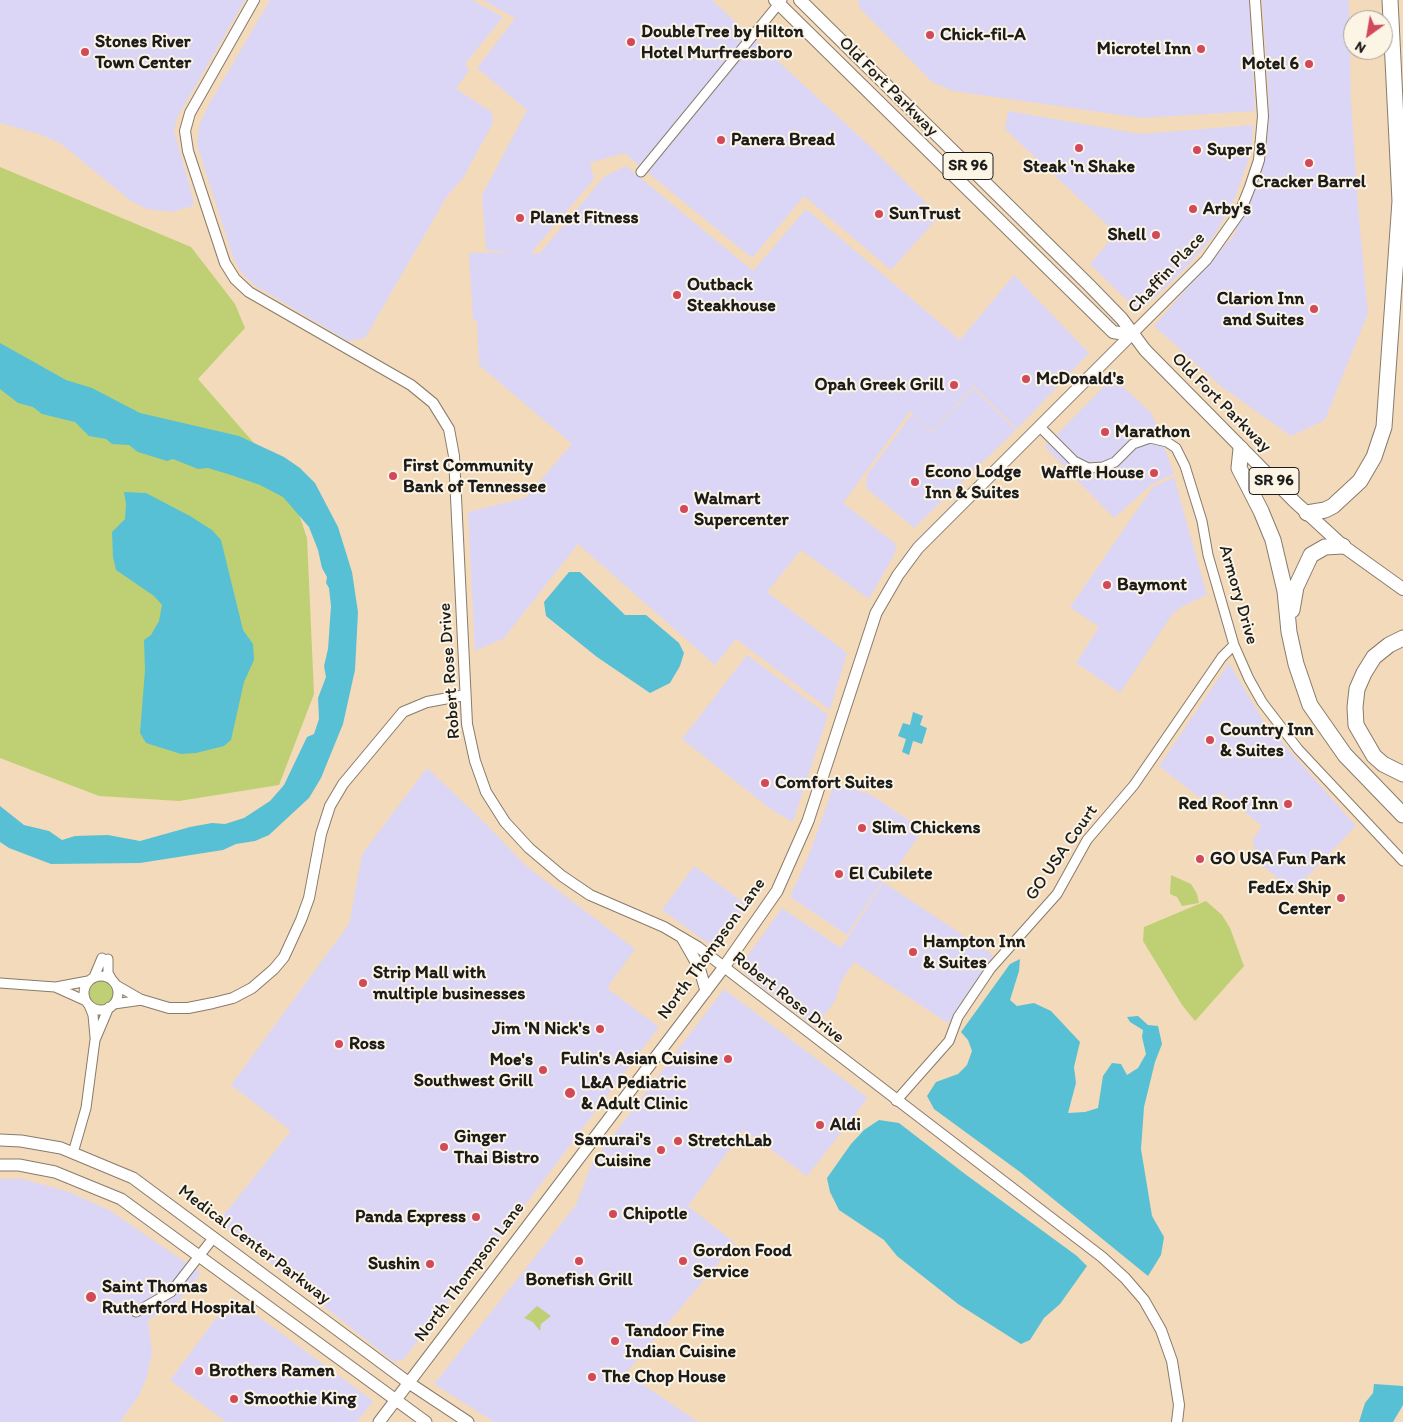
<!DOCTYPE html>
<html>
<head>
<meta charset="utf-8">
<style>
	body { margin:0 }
	#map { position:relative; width:1403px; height:1422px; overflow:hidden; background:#f3daba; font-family:Itim,sans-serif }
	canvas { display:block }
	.north { position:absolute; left:1343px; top:10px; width:50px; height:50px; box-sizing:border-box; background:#fcf5e5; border:1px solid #a29e95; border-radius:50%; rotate:212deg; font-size:14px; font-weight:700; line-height:20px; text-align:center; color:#1c1c1c }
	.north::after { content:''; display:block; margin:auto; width:18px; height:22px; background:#d1495b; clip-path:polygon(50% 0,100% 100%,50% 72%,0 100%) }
</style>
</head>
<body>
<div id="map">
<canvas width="1403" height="1422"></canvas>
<div class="north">N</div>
</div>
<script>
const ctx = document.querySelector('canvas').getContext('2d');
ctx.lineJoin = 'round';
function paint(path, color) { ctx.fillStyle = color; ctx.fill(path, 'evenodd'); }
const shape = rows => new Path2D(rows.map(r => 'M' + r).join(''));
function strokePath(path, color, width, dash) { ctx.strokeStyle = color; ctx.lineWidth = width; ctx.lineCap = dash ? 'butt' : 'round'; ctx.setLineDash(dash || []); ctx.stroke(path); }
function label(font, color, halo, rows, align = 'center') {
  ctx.font = font + ' Itim,sans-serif'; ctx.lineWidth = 4; ctx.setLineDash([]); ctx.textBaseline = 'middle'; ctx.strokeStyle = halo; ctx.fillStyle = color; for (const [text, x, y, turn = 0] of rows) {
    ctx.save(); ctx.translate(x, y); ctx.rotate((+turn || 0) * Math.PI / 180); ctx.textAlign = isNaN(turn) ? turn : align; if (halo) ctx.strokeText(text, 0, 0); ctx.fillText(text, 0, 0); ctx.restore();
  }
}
const built = shape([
	[0,0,245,0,178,116,174,130,194,202,192,206,172,212,147,209,131,201,60,143,39,134,0,123],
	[270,0,472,0,503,17,465,64,469,70,456,89,492,112,493,123,463,178,447,196,365,338,348,341,254,285,241,272,233,257,197,145,199,126,208,106],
	[483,0,712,0,873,149,939,216,891,270,804,196,752,258,624,153,590,163,594,179,531,253,539,254,604,177,626,166,753,271,806,209,960,340,1014,275,1089,353,1017,429,974,386,931,432,910,411,843,503,896,544,895,553,869,599,801,550,767,592,847,653,830,710,736,639,715,665,578,544,504,638,475,651,468,512,525,498,572,444,479,365,477,321,473,320,469,253,513,252,486,250,482,195,527,110,477,68,515,18],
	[858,0,1249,0,1255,111,1142,118,953,91,932,82,859,7],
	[1262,0,1349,0,1351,101,1359,218,1368,313,1325,420,1291,436,1222,387,1154,326,1234,235,1257,183,1267,143,1269,103],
	[1008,111,1140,134,1253,125,1251,153,1234,200,1214,236,1182,272,1139,312,1090,264,1116,233,1005,129],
	[1113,377,1152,414,1174,474,1152,484,1114,518,1045,447],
	[974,388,1016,430,914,528,866,488,867,475,912,414,931,433],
	[1174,477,1207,595,1181,607,1171,616,1120,693,1076,663,1099,627,1070,607,1153,487],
	[747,655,828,715,793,822,773,811,682,739],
	[1229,663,1264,722,1356,826,1293,891,1256,860,1253,839,1262,826,1220,792,1209,805,1159,766],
	[427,768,485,823,526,866,635,949,607,988,659,1027,510,1225,441,1310,404,1359,394,1362,218,1222,291,1131,231,1085,349,924,362,854],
	[835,782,873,796,923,830,887,882,883,880,847,935,790,897,810,852],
	[694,866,747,905,722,941,708,943,662,910],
	[883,882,993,955,948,1023,854,962,842,980,835,1001,815,1027,745,974,744,961,782,908,841,948],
	[724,989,868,1098,807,1176,744,1130,688,1206,735,1243,626,1373,698,1422,494,1422,434,1384,576,1205,592,1163],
	[0,1179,23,1179,69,1192,109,1210,201,1273,176,1304,148,1320,152,1352,147,1377,138,1397,120,1422,0,1422],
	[232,1297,373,1401,357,1422,226,1422,170,1380]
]);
const green = shape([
	[0,167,191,247,235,304,245,328,198,379,288,482,307,538,314,694,279,785,179,801,99,796,0,758],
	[1171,875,1191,884,1197,894,1199,903,1182,906,1177,897,1170,894],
	[1206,901,1222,915,1230,928,1244,966,1195,1021,1182,1005,1143,941,1144,927],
	'87 993a14 14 0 1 1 28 0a14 14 0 1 1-28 0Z',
	[537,1306,551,1316,541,1324,540,1331,533,1322,524,1318]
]);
const water = shape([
	[0,343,66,380,92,388,140,413,239,436,284,457,300,468,315,483,338,527,352,572,358,612,355,670,343,724,321,778,309,798,269,835,255,841,236,844,223,850,140,863,51,864,9,848,0,842,0,806,24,825,49,831,62,840,75,836,108,835,140,841,190,827,212,823,225,824,244,818,270,801,284,785,307,737,314,734,319,719,318,698,326,677,324,666,328,649,331,606,329,588,326,583,327,577,322,568,318,550,309,527,283,497,260,485,231,475,208,468,198,469,173,459,167,461,138,452,129,445,112,444,106,439,89,436,75,422,42,414,33,407,18,403,0,389],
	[124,492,146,493,190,516,212,530,221,540,243,630,253,644,254,660,244,682,231,740,224,746,196,753,181,754,146,743,140,733,145,670,144,640,151,635,159,621,162,605,154,596,116,570,113,557,112,532,125,519,126,504],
	[569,572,580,572,625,615,646,615,679,643,684,653,680,666,670,683,650,693,597,657,546,616,544,602],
	[913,712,923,716,920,725,927,728,922,744,913,741,909,755,902,752,906,739,898,736,903,723,910,725],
	[1020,959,1019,971,1010,1000,1017,1006,1034,1003,1051,1011,1080,1042,1074,1067,1076,1083,1068,1113,1085,1112,1098,1108,1103,1076,1112,1063,1121,1064,1127,1075,1138,1068,1146,1054,1142,1037,1143,1030,1130,1022,1127,1017,1138,1016,1148,1025,1158,1026,1162,1044,1155,1062,1144,1107,1141,1149,1152,1216,1164,1237,1161,1255,1148,1276,1020,1172,934,1109,927,1096,936,1082,958,1074,967,1065,972,1051,968,1040,961,1032,1010,964],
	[879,1120,899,1123,965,1174,1077,1256,1087,1266,1060,1304,1044,1318,1030,1340,1021,1344,958,1304,897,1256,884,1240,839,1210,830,1192,827,1178,851,1144,864,1130],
	[1374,1384,1403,1386,1403,1405,1393,1422,1359,1422,1365,1403,1373,1393]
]);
const minor = shape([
	[641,172,782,0],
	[1040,427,1074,461,1088,468,1103,467,1115,462,1133,444,1150,438,1167,442,1176,448,1185,466,1202,521,1208,555,1234,645,1249,679,1262,702,1298,749,1403,861],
	[108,959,108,973,112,980],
	'84 993a17 17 0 1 1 34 0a17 17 0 1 1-34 0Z',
	[94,977,102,958],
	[0,983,55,987,86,1001],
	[116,985,142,1000],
	[56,987,88,981],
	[114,1004,142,1000],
	[89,1005,93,1015,95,1037],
	[896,1101,949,1041,958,1017,991,968,1057,894,1087,840,1134,785,1222,657,1234,645],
	[73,1153,86,1108,95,1040,109,1007],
	[136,1312,171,1292,214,1237]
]);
const tertiary = shape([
	[254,0,190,113,185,131,188,151,225,263,235,279,249,292,411,385,433,403,449,429,454,456,467,724,475,761,486,792,505,822,529,848,562,876,590,895,664,927,698,947,1102,1257,1125,1278,1144,1300,1161,1330,1172,1361,1179,1405,1177,1422],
	[1131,335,1206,260,1240,212,1250,187,1259,160,1263,116,1255,0],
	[142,1000,169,1008,188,1008,213,1003,233,998,252,988,274,969,284,957,301,920,309,898,321,834,330,806,343,784,403,712,427,702,465,695]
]);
const secondary = shape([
	[683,939,699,967,706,991],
	[0,1140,21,1141,61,1148,133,1178,409,1383,468,1422],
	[0,1165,19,1165,55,1172,121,1199,426,1422],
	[379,1422,724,967,777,891,808,821,876,613,898,575,918,548,1131,335]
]);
const primary = shape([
	[775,0,1113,332,1131,335],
	[800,0,1089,285,1122,319,1145,350,1294,501,1343,546,1403,589]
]);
const motorway = shape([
	[1241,449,1239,468,1261,511,1273,540,1285,591,1289,632,1296,664,1310,705,1345,755,1403,815],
	[1307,513,1325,510,1333,506,1360,481,1374,457,1384,427,1400,201,1390,0],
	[1292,610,1296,587,1311,555,1325,547,1343,546],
	[1403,638,1389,645,1374,657,1364,673,1357,689,1355,707,1356,725,1374,756,1383,764,1403,774]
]);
const markers = [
	[930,35,5,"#d1495b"],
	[631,42,5,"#d1495b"],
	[1201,49,5,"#d1495b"],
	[85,52,5,"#d1495b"],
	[1309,64,5,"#d1495b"],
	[721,140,5,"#d1495b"],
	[1079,148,5,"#d1495b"],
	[1197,150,5,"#d1495b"],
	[1309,163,5,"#d1495b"],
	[1193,209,5,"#d1495b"],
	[879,214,5,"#d1495b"],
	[520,218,5,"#d1495b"],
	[1156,235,5,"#d1495b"],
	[677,295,5,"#d1495b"],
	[1314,309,5,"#d1495b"],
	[1026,379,5,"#d1495b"],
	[954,385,5,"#d1495b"],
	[1105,432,5,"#d1495b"],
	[1154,473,5,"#d1495b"],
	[393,476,5,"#d1495b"],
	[915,482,5,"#d1495b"],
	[684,509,5,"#d1495b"],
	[1107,585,5,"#d1495b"],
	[1210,740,5,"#d1495b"],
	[765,783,5,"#d1495b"],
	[1288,804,5,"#d1495b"],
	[862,828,5,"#d1495b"],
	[1200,859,5,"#d1495b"],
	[839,874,5,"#d1495b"],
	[1341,898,5,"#d1495b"],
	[913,952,5,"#d1495b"],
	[363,983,5,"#d1495b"],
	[600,1029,5,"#d1495b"],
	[339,1044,5,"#d1495b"],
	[728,1059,5,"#d1495b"],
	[543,1070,5,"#d1495b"],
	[570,1093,6,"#d1495b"],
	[820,1125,5,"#d1495b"],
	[678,1141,5,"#d1495b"],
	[444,1147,5,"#d1495b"],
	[661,1150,5,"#d1495b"],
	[613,1214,5,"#d1495b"],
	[476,1217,5,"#d1495b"],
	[579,1261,5,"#d1495b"],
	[683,1261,5,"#d1495b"],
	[430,1264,5,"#d1495b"],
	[91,1297,6,"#d1495b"],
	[615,1341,5,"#d1495b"],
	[199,1371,5,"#d1495b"],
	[592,1377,5,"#d1495b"],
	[234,1399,5,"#d1495b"]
];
const shields = [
	[968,166,50],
	[1274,481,50]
];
const shieldNames = [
	["SR 96",968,166],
	["SR 96",1274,481]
];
const poiNames = [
	["DoubleTree by Hilton",641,32],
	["Hotel Murfreesboro",641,53],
	["Chick-fil-A",940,35],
	["Stones River",95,42],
	["Town Center",95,63],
	["Microtel Inn",1191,49,"right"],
	["Motel 6",1299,64,"right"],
	["Panera Bread",731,140],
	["Super 8",1207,150],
	["Steak 'n Shake",1079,167,"center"],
	["Cracker Barrel",1309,182,"center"],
	["Arby's",1203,209],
	["SunTrust",889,214],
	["Planet Fitness",530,218],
	["Shell",1146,235,"right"],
	["Outback",687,285],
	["Steakhouse",687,306],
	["Clarion Inn",1304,299,"right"],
	["and Suites",1304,320,"right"],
	["McDonald's",1036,379],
	["Opah Greek Grill",944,385,"right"],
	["Marathon",1115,432],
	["First Community",403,466],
	["Bank of Tennessee",403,487],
	["Econo Lodge",925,472],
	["Inn & Suites",925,493],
	["Waffle House",1144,473,"right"],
	["Walmart",694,499],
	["Supercenter",694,520],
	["Baymont",1117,585],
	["Country Inn",1220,730],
	["& Suites",1220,751],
	["Comfort Suites",775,783],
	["Red Roof Inn",1278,804,"right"],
	["Slim Chickens",872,828],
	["GO USA Fun Park",1210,859],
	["El Cubilete",849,874],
	["FedEx Ship",1331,888,"right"],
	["Center",1331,909,"right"],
	["Hampton Inn",923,942],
	["& Suites",923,963],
	["Strip Mall with",373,973],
	["multiple businesses",373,994],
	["Jim 'N Nick's",590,1029,"right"],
	["Ross",349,1044],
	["Fulin's Asian Cuisine",718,1059,"right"],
	["Moe's",533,1060,"right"],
	["Southwest Grill",533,1081,"right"],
	["L&A Pediatric",581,1083],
	["& Adult Clinic",581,1104],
	["Aldi",830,1125],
	["Ginger",454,1137],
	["Thai Bistro",454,1158],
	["Samurai's",651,1140,"right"],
	["Cuisine",651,1161,"right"],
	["StretchLab",688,1141],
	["Chipotle",623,1214],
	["Panda Express",466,1217,"right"],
	["Gordon Food",693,1251],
	["Service",693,1272],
	["Sushin",420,1264,"right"],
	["Bonefish Grill",579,1280,"center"],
	["Saint Thomas",102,1287],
	["Rutherford Hospital",102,1308],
	["Tandoor Fine",625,1331],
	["Indian Cuisine",625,1352],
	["Brothers Ramen",209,1371],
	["The Chop House",602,1377],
	["Smoothie King",244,1399]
];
const streetNames = [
	["Old Fort Parkway",888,87,45],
	["Chaffin Place",1167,273,-47],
	["Old Fort Parkway",1221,403,45],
	["Armory Drive",1238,595,74],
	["Robert Rose Drive",450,671,-94],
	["GO USA Court",1062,853,-55],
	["North Thompson Lane",712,949,-54],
	["Robert Rose Drive",788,998,38],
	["Medical Center Parkway",254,1245,37],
	["North Thompson Lane",470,1272,-53]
];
paint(built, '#dcd6f6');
paint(green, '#bed073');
paint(water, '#57c0d4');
strokePath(minor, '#887b6b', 11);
strokePath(tertiary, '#887b6b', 12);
strokePath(secondary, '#887b6b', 13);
strokePath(primary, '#887b6b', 14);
strokePath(motorway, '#887b6b', 17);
strokePath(minor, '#fff', 9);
strokePath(tertiary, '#fff', 10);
strokePath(secondary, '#fff', 11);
strokePath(primary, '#fff', 12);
strokePath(motorway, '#fff', 15);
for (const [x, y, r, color] of markers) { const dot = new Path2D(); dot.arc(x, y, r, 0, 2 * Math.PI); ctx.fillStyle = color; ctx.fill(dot); strokePath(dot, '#fcf5e5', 2); }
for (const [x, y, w] of shields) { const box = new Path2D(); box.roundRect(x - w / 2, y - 13.5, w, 27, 4); ctx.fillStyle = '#fcf5e5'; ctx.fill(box); strokePath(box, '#1c1c1c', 1); }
label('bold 16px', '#1c1c1c', null, shieldNames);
label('bold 18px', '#1c1c1c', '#fcf5e5', poiNames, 'left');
label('18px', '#1c1c1c', '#fcf5e5', streetNames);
</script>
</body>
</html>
